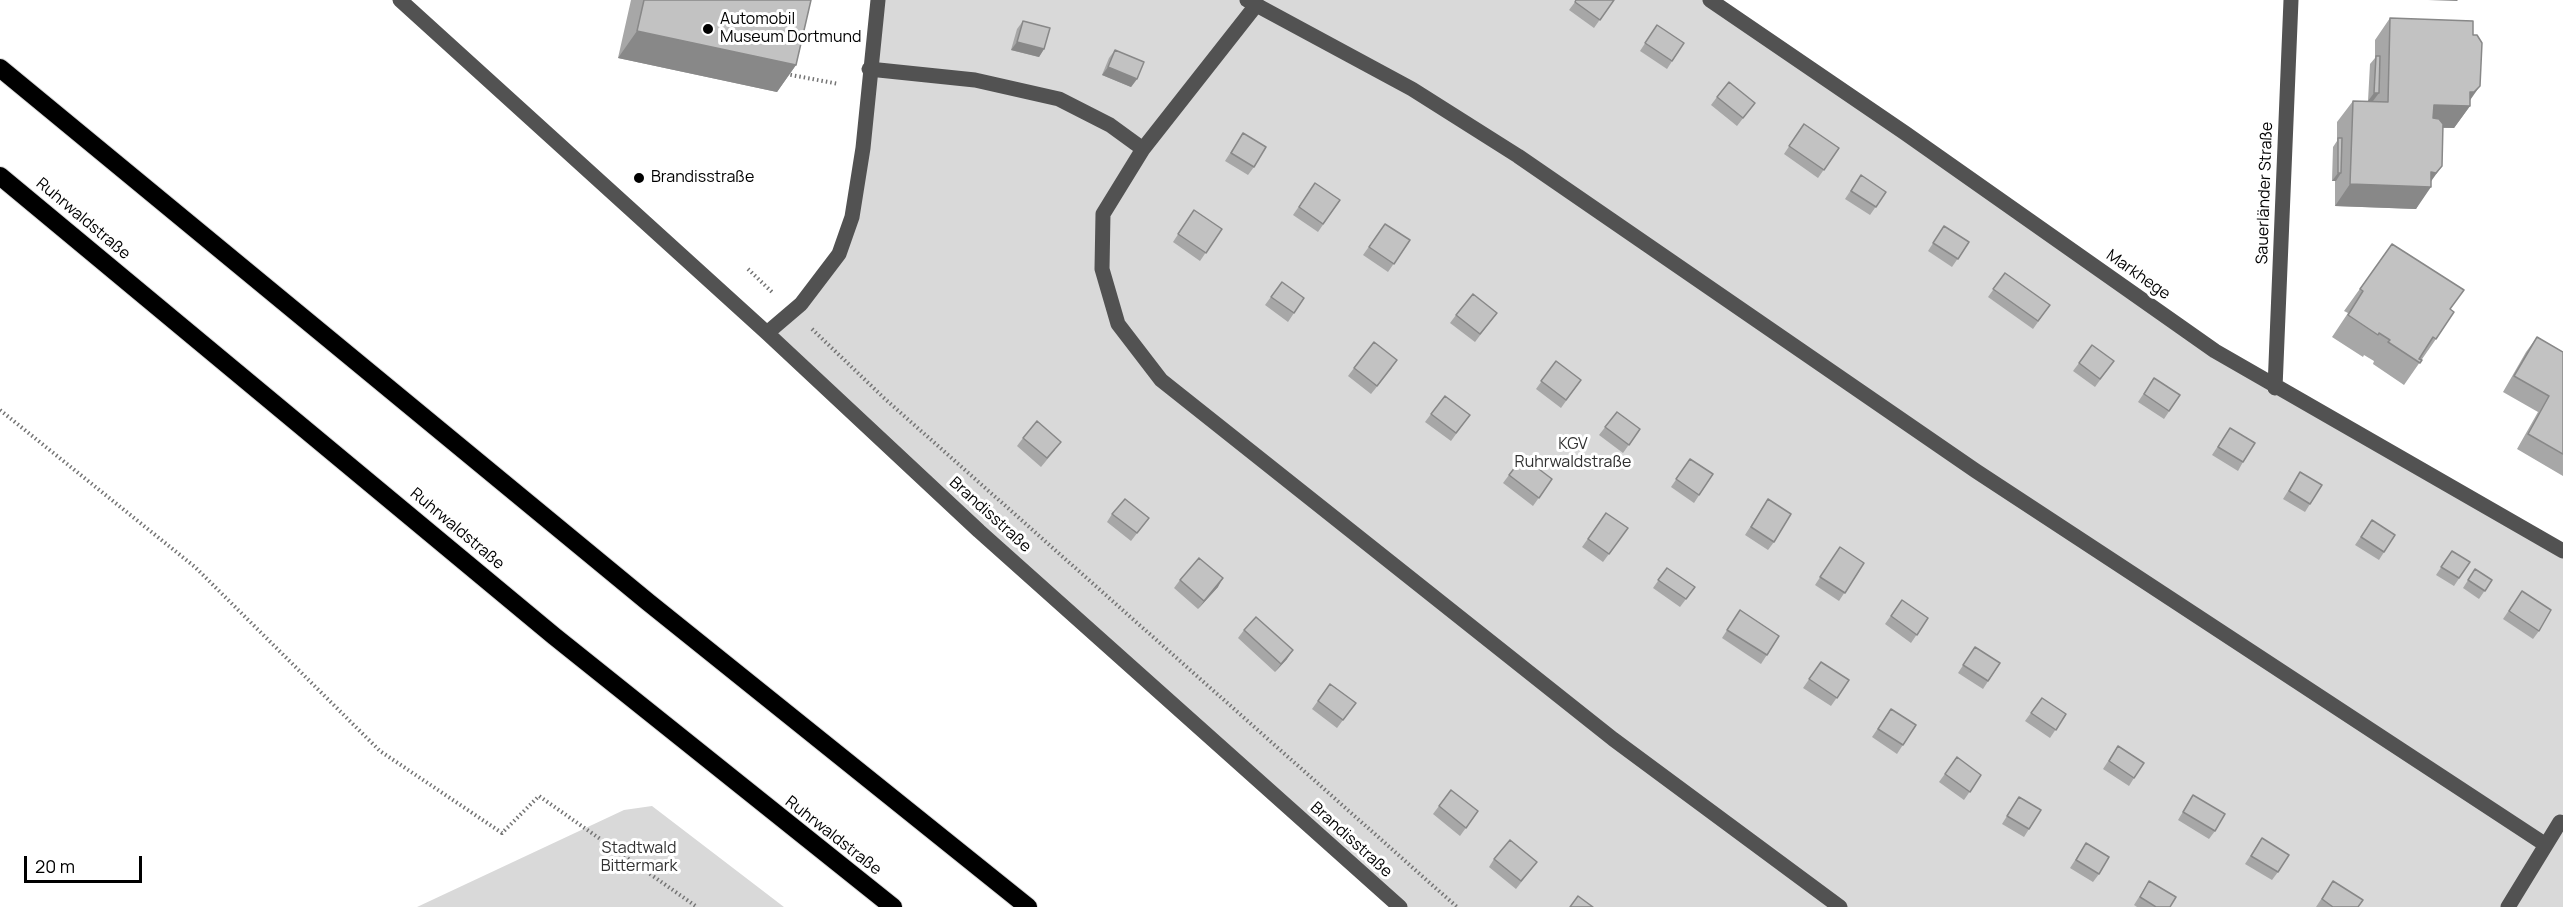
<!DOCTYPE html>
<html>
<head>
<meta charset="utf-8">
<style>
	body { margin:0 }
	#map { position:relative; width:2563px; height:907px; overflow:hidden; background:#fff; font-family:Manrope,sans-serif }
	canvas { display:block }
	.scale { position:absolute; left:24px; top:856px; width:118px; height:27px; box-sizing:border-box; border:3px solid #000; border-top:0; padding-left:8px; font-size:18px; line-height:21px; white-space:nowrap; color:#000; -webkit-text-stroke:4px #fff; paint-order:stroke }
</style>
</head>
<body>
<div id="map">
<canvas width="2563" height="907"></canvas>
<div class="scale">20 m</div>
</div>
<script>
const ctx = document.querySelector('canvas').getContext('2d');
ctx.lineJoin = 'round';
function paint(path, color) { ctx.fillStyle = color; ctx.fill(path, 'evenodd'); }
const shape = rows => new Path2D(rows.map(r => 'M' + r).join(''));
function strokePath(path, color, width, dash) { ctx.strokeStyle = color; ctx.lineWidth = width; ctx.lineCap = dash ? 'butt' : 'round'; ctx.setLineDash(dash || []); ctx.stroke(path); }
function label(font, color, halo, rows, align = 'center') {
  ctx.font = font + ' Manrope,sans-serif'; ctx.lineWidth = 6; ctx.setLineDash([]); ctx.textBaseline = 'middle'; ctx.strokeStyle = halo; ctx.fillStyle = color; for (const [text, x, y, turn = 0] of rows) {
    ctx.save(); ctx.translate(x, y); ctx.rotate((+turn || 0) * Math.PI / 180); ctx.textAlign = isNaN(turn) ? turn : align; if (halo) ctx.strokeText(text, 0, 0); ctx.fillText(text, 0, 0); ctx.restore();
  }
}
const green = shape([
	[878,0,1710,0,2215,351,2563,551,2563,907,1400,907,767,333,801,304,852,217],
	[652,806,784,907,417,907,624,810]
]);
const path = shape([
	[786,74,839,84],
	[748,269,773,293],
	[812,329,884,398,1457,907],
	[0,410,195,567,380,751,502,833,539,796,697,907]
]);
const minor = shape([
	[400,0,767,333,979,531,1400,907],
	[1247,0,1412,89,1518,156,1976,471,2546,845],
	[1710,0,1905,133,2215,351,2563,551],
	[1257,4,1143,149,1103,214,1102,269,1118,324,1161,380,1613,739,1840,907],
	[869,69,975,80,1059,99,1110,125,1143,149],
	[767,333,801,304,839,254,852,217,863,148,878,0],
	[2275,388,2291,0],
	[2508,907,2560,822]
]);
const highway = shape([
	[0,68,648,602,1028,907],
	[0,176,554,636,893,907]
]);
const wall = shape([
	[631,0,811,0,796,65,777,92,618,58],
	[1575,2,1608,8,1594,28,1569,10],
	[2390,18,2470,101,2470,106,2454,128,2443,128,2431,180,2416,209,2335,206,2335,181,2332,181,2333,147,2337,141,2337,122,2353,101,2368,101,2370,64,2375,58,2375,40],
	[1023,21,1044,49,1039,57,1011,50,1017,29],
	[1657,25,1684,43,1667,69,1640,51],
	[1115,50,1137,79,1131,87,1102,75,1109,58],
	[1717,97,1755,103,1737,126,1711,105],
	[1804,124,1839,148,1818,178,1784,154],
	[1243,133,1254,167,1248,175,1225,161],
	[1861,175,1886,192,1870,215,1845,199],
	[1315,183,1340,200,1318,232,1293,215],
	[1194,210,1222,229,1200,261,1173,242],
	[1385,224,1410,240,1388,272,1363,255],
	[1944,226,1969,242,1952,267,1928,251],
	[2392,244,2450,310,2436,339,2404,385,2373,364,2374,361,2364,355,2363,357,2332,337,2348,313,2344,311],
	[2005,273,2050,305,2033,329,1988,297],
	[1282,282,1304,298,1288,322,1265,305],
	[1497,313,1475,342,1450,323,1456,315],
	[2537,337,2563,352,2563,476,2517,449,2538,412,2503,392,2526,352],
	[1556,361,1581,380,1561,408,1536,389],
	[2114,361,2095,387,2073,371,2079,363],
	[1354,368,1392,368,1371,394,1348,376],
	[2154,378,2180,395,2164,419,2138,402],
	[1617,412,1640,429,1623,453,1599,435],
	[1431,414,1470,415,1451,441,1425,422],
	[2230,428,2243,462,2238,471,2212,455],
	[1023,438,1055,450,1041,467,1017,446],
	[1690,459,1713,474,1694,503,1671,487],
	[2300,472,2310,504,2305,512,2283,499],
	[1509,475,1552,479,1533,506,1503,483],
	[1768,499,1774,542,1768,550,1745,535],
	[1606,513,1628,528,1603,562,1582,547],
	[1112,514,1149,518,1131,541,1107,522],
	[2372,520,2395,535,2379,560,2355,545],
	[1840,547,1864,563,1839,601,1815,585],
	[2452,551,2470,562,2454,586,2436,575],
	[1667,568,1695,587,1680,607,1653,588],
	[2475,569,2492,580,2479,599,2463,588],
	[1180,580,1218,587,1198,609,1174,588],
	[2522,591,2539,631,2533,639,2503,619],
	[1902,600,1928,618,1911,643,1885,624],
	[1740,610,1779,636,1761,664,1722,638],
	[1244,630,1287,659,1275,672,1238,638],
	[1975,647,2000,663,1983,689,1958,673],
	[1821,662,1849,680,1831,706,1803,688],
	[1330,684,1356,703,1337,728,1312,709],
	[2042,698,2066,714,2050,738,2025,721],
	[1891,709,1916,725,1897,754,1872,737],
	[2118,746,2134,778,2129,786,2103,769],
	[1957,757,1981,775,1964,800,1939,782],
	[2193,795,2215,831,2209,839,2178,820],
	[2019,797,2029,829,2024,837,2002,824],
	[1439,806,1478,811,1460,836,1433,814],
	[2262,838,2278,872,2272,880,2245,864],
	[2086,843,2099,874,2093,882,2070,868],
	[1494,859,1537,862,1516,889,1489,867],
	[2149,881,2170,907,2137,907,2134,905],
	[2333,881,2358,907,2316,907]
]);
const shadedWall = shape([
	[2428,0,2458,0,2457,1],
	[637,31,796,65,777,92,618,58],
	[1017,42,1044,49,1039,57,1011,50],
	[1108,67,1137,79,1131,87,1102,75],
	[2480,86,2466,106,2470,106,2454,128,2419,127,2434,105,2470,92],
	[2374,93,2379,93,2373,101,2368,101],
	[2442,166,2427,187,2431,187,2416,209,2335,206,2350,184,2431,172],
	[2338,173,2341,173,2336,181,2332,181],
	[1223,578,1218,587,1198,609,1204,601],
	[1293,650,1287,659,1275,672,1281,664]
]);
const building = shape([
	[644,0,811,0,796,65,637,31,644,0],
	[1576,0,1614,0,1600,20,1575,2,1576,0],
	[2390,18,2473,21,2473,35,2477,35,2482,43,2480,86,2474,92,2470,92,2470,106,2434,105,2433,118,2439,119,2443,124,2442,166,2436,173,2431,172,2431,187,2350,184,2353,101,2388,102,2390,18],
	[1023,21,1050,28,1044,49,1017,42,1023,21],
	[1657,25,1684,43,1672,61,1645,43,1657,25],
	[1115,50,1144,62,1137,79,1108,67,1115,50],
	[2376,56,2380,56,2379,93,2374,93,2376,56],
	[1729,82,1755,103,1743,118,1717,97,1729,82],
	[1804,124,1839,148,1824,170,1789,146,1804,124],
	[1243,133,1266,147,1254,167,1231,153,1243,133],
	[2338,138,2342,138,2341,173,2338,173,2338,138],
	[1861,175,1886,192,1876,207,1851,191,1861,175],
	[1315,183,1340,200,1323,224,1299,207,1315,183],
	[1194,210,1222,229,1206,253,1178,234,1194,210],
	[1385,224,1410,240,1394,264,1369,247,1385,224],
	[1944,226,1969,242,1958,259,1933,243,1944,226],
	[2392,244,2464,290,2450,309,2454,312,2436,339,2433,337,2419,359,2422,360,2420,363,2388,342,2390,340,2379,333,2378,335,2348,315,2363,291,2360,289,2392,244],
	[2005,273,2050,305,2038,321,1993,289,2005,273],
	[1282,282,1304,298,1294,313,1271,297,1282,282],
	[1473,294,1497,313,1480,334,1456,315,1473,294],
	[2537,337,2563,352,2563,454,2528,434,2549,396,2514,376,2537,337],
	[1374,342,1397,360,1377,386,1354,368,1374,342],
	[2092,345,2114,361,2100,379,2079,363,2092,345],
	[1556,361,1581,380,1566,400,1541,381,1556,361],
	[2154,378,2180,395,2169,411,2144,394,2154,378],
	[1445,396,1470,415,1456,433,1431,414,1445,396],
	[1617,412,1640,429,1629,445,1605,427,1617,412],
	[1037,421,1061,442,1047,458,1023,438,1037,421],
	[2230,428,2255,443,2243,462,2218,447,2230,428],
	[1523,457,1552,479,1539,498,1509,475,1523,457],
	[1690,459,1713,474,1699,495,1676,479,1690,459],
	[2300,472,2322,485,2310,504,2289,491,2300,472],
	[1125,499,1149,518,1137,533,1112,514,1125,499],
	[1768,499,1791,514,1774,542,1751,527,1768,499],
	[1606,513,1628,528,1609,554,1588,539,1606,513],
	[2372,520,2395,535,2384,552,2361,537,2372,520],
	[1840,547,1864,563,1845,593,1820,577,1840,547],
	[2452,551,2470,562,2459,578,2441,567,2452,551],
	[1199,558,1223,578,1204,601,1180,580,1199,558],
	[1667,568,1695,587,1686,599,1658,580,1667,568],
	[2475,569,2492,580,2485,591,2468,580,2475,569],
	[2522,591,2551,610,2539,631,2509,611,2522,591],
	[1902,600,1928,618,1917,635,1891,616,1902,600],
	[1740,610,1779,636,1767,655,1727,630,1740,610],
	[1256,617,1293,650,1281,664,1244,630,1256,617],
	[1975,647,2000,663,1988,681,1963,665,1975,647],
	[1821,662,1849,680,1837,698,1809,679,1821,662],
	[1330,684,1356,703,1343,720,1318,701,1330,684],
	[2042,698,2066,714,2056,730,2031,713,2042,698],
	[1891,709,1916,725,1903,745,1878,729,1891,709],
	[2118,746,2144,763,2134,778,2109,761,2118,746],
	[1957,757,1981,775,1970,792,1945,774,1957,757],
	[1451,790,1478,811,1466,828,1439,806,1451,790],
	[2193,795,2225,814,2215,831,2183,812,2193,795],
	[2019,797,2041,810,2029,829,2007,816,2019,797],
	[2262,838,2289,855,2278,872,2251,856,2262,838],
	[1510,840,1537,862,1521,881,1494,859,1510,840],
	[2086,843,2109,857,2099,874,2076,860,2086,843],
	[2149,881,2176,897,2170,907,2156,907,2140,897,2149,881],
	[2333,881,2363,900,2358,907,2333,907,2322,899,2333,881],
	[1578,896,1593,907,1570,907,1578,896]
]);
const markers = [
	[708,29,6,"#000"],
	[639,178,6,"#000"]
];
const poiNames = [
	["Automobil",720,20],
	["Museum Dortmund",720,38],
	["Brandisstraße",651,178]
];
const streetNames = [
	["Sauerländer Straße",2265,193,-88],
	["Ruhrwaldstraße",83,219,40],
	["Markhege",2138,275,35],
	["Brandisstraße",990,515,42],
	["Ruhrwaldstraße",457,529,40],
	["Ruhrwaldstraße",833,836,38],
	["Brandisstraße",1351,840,42]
];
const parkNames = [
	["KGV",1573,445],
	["Ruhrwaldstraße",1573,463],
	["Stadtwald",639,849],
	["Bittermark",639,867]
];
paint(green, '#d9d9d9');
strokePath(highway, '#dbdbdb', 20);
strokePath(path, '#747474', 4, [1.5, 3]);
strokePath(minor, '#525252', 15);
strokePath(highway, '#000', 18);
paint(wall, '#a7a7a7');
paint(shadedWall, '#888');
paint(building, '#c2c2c2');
strokePath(building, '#888', 1.5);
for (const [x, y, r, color] of markers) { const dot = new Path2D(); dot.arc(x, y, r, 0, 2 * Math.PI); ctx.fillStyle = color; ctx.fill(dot); strokePath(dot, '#fff', 2); }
label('16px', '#000', '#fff', poiNames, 'left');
label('16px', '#000', '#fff', streetNames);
label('16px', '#303030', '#fff', parkNames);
</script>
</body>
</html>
